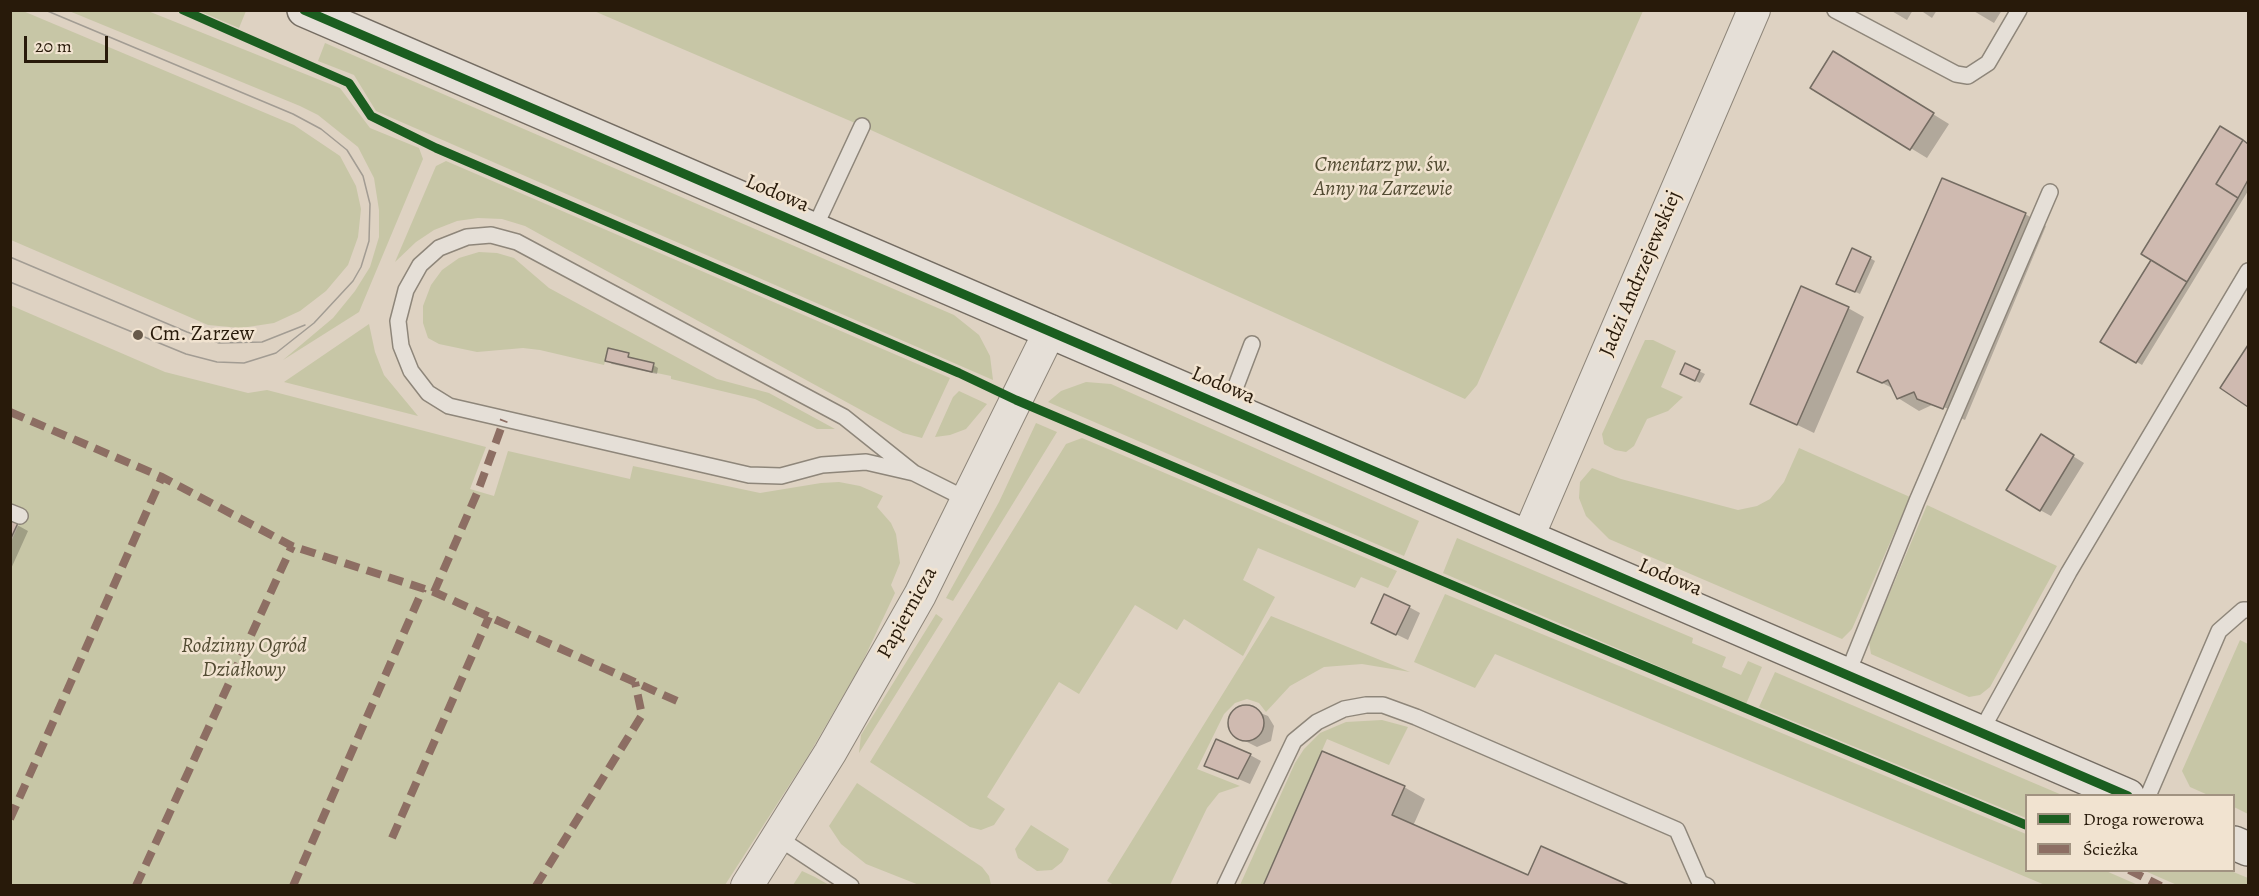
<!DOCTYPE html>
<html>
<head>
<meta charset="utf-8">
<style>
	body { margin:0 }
	#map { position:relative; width:2259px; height:896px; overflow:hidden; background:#ded2c2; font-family:Alegreya,serif }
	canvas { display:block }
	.frame { position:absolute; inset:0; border:12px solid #281a0a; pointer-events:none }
	.legend { position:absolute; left:2025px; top:794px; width:210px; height:78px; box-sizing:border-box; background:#f1e3d0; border:2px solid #a19381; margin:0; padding:8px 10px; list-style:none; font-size:18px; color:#281a0a }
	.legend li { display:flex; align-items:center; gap:12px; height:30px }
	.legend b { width:30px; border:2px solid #a19381 }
	.scale { position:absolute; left:24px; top:36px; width:84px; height:27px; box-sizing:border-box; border:3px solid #281a0a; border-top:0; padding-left:8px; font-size:18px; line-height:21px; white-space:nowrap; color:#281a0a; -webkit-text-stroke:4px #f1e3d0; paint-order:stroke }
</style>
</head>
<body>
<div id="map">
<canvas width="2259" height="896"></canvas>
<div class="frame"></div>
<ul class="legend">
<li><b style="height:8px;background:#1b5e20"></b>Droga rowerowa</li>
<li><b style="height:8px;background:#8d6e63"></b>Ścieżka</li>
</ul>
<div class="scale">20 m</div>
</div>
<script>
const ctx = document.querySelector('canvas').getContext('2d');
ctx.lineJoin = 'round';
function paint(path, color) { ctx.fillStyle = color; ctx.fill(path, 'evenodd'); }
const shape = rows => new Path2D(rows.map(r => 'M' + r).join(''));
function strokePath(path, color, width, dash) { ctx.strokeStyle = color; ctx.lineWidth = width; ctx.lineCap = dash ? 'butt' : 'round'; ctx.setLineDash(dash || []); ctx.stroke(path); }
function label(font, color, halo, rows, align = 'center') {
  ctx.font = font + ' Alegreya,serif'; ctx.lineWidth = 5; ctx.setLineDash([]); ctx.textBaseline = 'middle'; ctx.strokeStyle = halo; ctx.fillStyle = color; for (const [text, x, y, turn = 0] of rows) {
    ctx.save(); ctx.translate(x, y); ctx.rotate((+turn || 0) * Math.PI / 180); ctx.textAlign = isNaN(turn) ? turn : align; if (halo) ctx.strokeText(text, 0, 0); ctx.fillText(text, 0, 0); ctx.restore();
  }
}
const green = shape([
	[11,10,23,11,294,125,340,156,356,186,361,209,358,237,348,265,326,291,300,311,274,323,241,328,208,325,11,240],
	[69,11,148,11,340,88,370,128,419,148,423,159,359,312,283,360,333,318,355,291,370,267,379,237,379,210,374,178,358,147,318,115,300,106],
	[199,11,246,10,246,11,239,28],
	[594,11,1643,11,1477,385,1465,399,862,126],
	[325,43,954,315,979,335,990,356,993,380,376,111,354,75,318,61],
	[446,161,950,378,922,438,903,433,563,247,525,226,502,219,478,218,457,221,434,230,416,242,395,262,436,166],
	[479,252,497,253,514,258,549,288,717,379,769,393,835,429,817,429,755,399,671,379,671,376,652,372,628,357,629,353,609,348,604,365,540,350,523,348,477,352,439,344,428,338,423,323,423,306,431,285,442,270,459,258],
	[10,305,165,372,248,393,267,390,486,447,470,489,494,496,508,451,630,479,633,466,760,493,821,483,839,482,860,486,883,496,877,507,891,523,896,534,900,563,891,585,895,593,861,665,808,756,725,885,11,885,10,544,25,511,11,504],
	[369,324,375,352,384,375,418,416,284,382],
	[1645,340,1653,340,1676,351,1661,387,1683,397,1668,411,1647,419,1634,446,1626,452,1615,450,1604,444,1602,434],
	[1086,382,1111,384,1419,521,1404,556,1048,402,1061,391],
	[959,391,987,404,966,429,950,435,935,437,953,397],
	[1036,423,1057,432,953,601,946,598,999,502],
	[1082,438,1397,571,1388,588,1361,577,1355,588,1258,548,1243,580,1275,597,1243,656,1184,619,1177,630,1135,605,1079,694,1059,682,987,797,1005,809,994,825,981,830,970,827,870,762,1066,444],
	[1799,448,1910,497,1852,629,1842,639,1609,539,1586,516,1579,498,1580,482,1592,468,1621,479,1738,510,1757,506,1770,499,1784,482],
	[1927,505,2057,566,1990,687,1980,695,1969,697,1871,654,1869,642],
	[1457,538,1693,638,1692,643,1726,657,1722,667,1741,675,1748,661,1762,667,1746,704,1443,573],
	[1445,594,2026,834,2026,870,2106,871,2138,885,2045,885,1495,654,1475,688,1414,662],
	[936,614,943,619,859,753,861,735],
	[1271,616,1410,672,1362,664,1324,667,1290,686,1266,712,1259,703,1247,699,1235,703,1224,714,1197,769,1240,786,1219,793,1207,808,1170,885,1114,885,1107,881],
	[2240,640,2248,644,2248,814,2234,807,2234,796,2208,795,2190,787,2182,771],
	[1775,672,2029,781,2062,795,2026,796,2026,818,1759,707],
	[1382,720,1408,727,1389,765,1327,739,1263,885,1240,885,1295,763,1304,749,1320,733,1346,722],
	[857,783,982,867,989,876,991,885,919,885,866,864,841,844,829,826],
	[1031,825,1069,849,1062,862,1052,870,1037,871,1018,858,1015,849],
	[802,871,815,877,829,885,793,885],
	[2145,871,2231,871,2248,878,2248,885,2177,885]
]);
const shadow = shape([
	[1890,10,1913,10,1907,20],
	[1920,10,1937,10,1932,18],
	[1972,10,2002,10,1994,23],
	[1850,63,1949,124,1927,158,1812,88],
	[2221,128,2248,145,2248,191,2142,365,2102,341,2153,259],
	[2025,214,2046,226,1965,420,1932,405,1919,411,1898,398,1894,389,1859,371],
	[1936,404,1951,410,1950,413,1936,407],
	[1870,258,1875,261,1860,294,1843,286],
	[1848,308,1864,317,1814,433,1752,403],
	[2248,348,2248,406,2222,388],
	[610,350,653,365,658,368,657,374,612,364,607,361],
	[1686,365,1705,374,1700,383,1687,377],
	[2052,443,2084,463,2051,516,2040,510],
	[10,521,28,531,10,571],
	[1409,607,1420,613,1408,640,1373,623],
	[1245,707,1268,716,1274,726,1271,741,1257,747,1235,736,1229,722,1234,712],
	[1250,755,1261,761,1250,784,1206,765],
	[1404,787,1425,799,1413,826,1528,877,1265,886]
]);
const building = shape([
	[1833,51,1934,113,1910,150,1810,88,1833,51],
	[2220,126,2243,140,2216,184,2238,198,2187,282,2141,254,2220,126],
	[2243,140,2248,144,2248,180,2238,198,2216,184,2243,140],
	[1942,178,2026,213,1943,409,1917,399,1914,392,1897,399,1888,380,1882,383,1857,372,1942,178],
	[1852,248,1871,257,1855,292,1836,284,1852,248],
	[2151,260,2187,282,2136,363,2100,342,2151,260],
	[1801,286,1849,307,1797,425,1750,404,1801,286],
	[2248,345,2248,407,2220,388,2248,345],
	[608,348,629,353,628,357,654,363,652,372,605,361,608,348],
	[1685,363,1700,370,1695,381,1680,374,1685,363],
	[2041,434,2074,455,2040,511,2006,490,2041,434],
	[10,520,18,523,10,540,10,520],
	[1384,594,1410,606,1396,635,1371,623,1384,594],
	'1228 723a18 18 0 1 1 36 0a18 18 0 1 1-36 0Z',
	[1216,739,1251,754,1238,779,1204,766,1216,739],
	[1322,751,1405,786,1392,815,1528,875,1541,846,1631,886,1263,886,1322,751]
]);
const lane = shape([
	[1835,10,1956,74,1968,76,1988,63,2019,10],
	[814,229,862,126],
	[1228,407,1252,344],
	[914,473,844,417,517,242,491,235,467,237,439,248,420,265,406,290,398,321,401,346,411,371,428,393,449,406,749,475,781,476,822,465,866,462,914,473,968,500],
	[10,512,20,516],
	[1847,675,1917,501,2050,192],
	[1980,733,2069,572,2248,271],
	[2148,796,2219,631,2243,610,2248,610],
	[777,837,851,886],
	[1225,886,1294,741,1317,722,1344,709,1366,705,1383,705,1416,717,1677,830,1700,883,1707,886]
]);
const street = shape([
	[1528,537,1754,10],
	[747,886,830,753,920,595,1050,331]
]);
const secondary = shape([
	[304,10,2128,796],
	[2234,843,2248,849]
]);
const tram = shape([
	[10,257,187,332,219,343,262,342,305,325],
	[10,282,186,354,217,362,244,363,276,353,314,323,353,281,361,267,369,241,370,204,363,176,347,150,321,129,293,114,45,10]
]);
const quiet = shape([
	[10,412,162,477,292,546,434,592,677,701],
	[434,592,478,491,504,420],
	[10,819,162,477],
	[392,838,489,617],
	[2129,870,2161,886],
	[136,886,292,546],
	[293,886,423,589],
	[536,886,642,715,635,682]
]);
const cycleway = shape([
	[183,10,349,83,371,116,436,148,959,373,1016,400,1558,630,2026,825],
	[304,10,2128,796]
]);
const markers = [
	[138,335,6,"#685a4a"]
];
const parkNames = [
	["Cmentarz pw. św.",1383,166],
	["Anny na Zarzewie",1383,190],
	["Rodzinny Ogród",244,647],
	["Działkowy",244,671]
];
const streetNames = [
	["Lodowa",777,194,23],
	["Jadzi Andrzejewskiej",1641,274,-67],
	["Lodowa",1223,386,23],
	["Lodowa",1670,578,23],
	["Papiernicza",908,613,-61]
];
const poiNames = [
	["Cm. Zarzew",150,335]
];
paint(green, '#c7c6a6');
paint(shadow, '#0003');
paint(building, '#cfbab0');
strokePath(building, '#746c62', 1.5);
strokePath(lane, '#8e867a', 18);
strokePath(street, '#8e867a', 34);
strokePath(secondary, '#746c62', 36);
strokePath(lane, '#e5dfd7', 15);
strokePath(street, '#e5dfd7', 32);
strokePath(secondary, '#e5dfd7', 33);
strokePath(tram, '#a29c93', 1.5);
strokePath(quiet, '#8d6e63', 8, [15, 8]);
strokePath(cycleway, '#1b5e20', 9);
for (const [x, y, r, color] of markers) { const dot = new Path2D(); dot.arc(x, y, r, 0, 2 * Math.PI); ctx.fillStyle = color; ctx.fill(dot); strokePath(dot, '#f1e3d0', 2); }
label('italic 21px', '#524b32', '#f1e3d0', parkNames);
label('21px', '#281a0a', '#f1e3d0', streetNames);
label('21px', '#281a0a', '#f1e3d0', poiNames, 'left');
</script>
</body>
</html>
